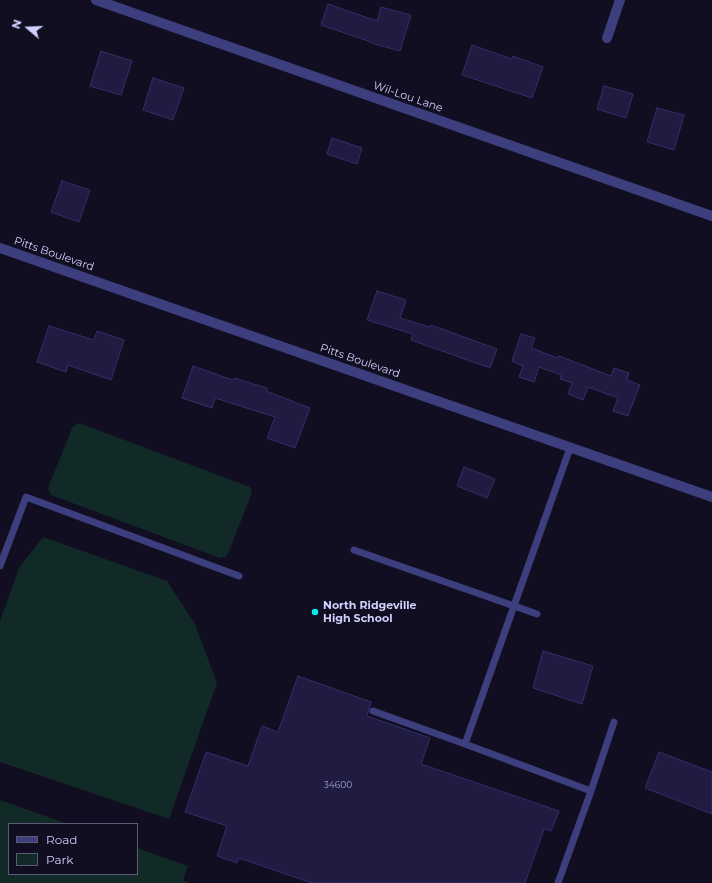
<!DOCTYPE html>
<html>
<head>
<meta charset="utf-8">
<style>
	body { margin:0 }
	#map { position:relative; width:712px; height:883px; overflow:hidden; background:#100e20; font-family:Montserrat,sans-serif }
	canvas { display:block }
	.legend { position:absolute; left:8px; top:823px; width:130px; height:52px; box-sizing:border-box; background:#100e20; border:1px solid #5d5c78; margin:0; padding:5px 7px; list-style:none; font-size:12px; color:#d1d0fd }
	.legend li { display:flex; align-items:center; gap:8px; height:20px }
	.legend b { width:20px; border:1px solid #5d5c78 }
	.north { position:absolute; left:8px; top:8px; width:40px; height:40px; -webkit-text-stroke:3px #100e20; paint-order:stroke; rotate:289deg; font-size:11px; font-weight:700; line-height:16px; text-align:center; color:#d1d0fd }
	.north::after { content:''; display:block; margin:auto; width:14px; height:18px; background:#d1d0fd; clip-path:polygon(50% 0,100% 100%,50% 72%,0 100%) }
</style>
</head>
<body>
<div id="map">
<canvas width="712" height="883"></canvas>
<ul class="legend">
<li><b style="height:5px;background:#3c3e7d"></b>Road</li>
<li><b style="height:11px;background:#122a27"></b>Park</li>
</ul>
<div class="north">N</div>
</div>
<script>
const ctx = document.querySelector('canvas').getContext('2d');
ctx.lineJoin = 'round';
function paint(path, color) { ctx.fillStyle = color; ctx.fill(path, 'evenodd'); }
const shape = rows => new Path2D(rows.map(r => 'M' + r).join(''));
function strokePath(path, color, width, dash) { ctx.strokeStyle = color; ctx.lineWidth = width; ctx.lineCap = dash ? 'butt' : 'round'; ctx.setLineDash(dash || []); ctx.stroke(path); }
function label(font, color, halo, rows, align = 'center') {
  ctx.font = font + ' Montserrat,sans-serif'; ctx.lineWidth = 3; ctx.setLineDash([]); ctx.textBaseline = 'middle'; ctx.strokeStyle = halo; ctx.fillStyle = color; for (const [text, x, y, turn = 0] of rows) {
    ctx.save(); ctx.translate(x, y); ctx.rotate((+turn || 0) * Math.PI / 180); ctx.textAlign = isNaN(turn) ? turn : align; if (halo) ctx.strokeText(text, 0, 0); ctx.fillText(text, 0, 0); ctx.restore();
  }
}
const green = shape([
	[79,423,250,487,252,493,227,556,220,558,51,495,48,488,73,426],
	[43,537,167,581,195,624,217,683,169,819,0,762,0,621,19,568],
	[0,800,68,824,9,824,9,874,137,874,137,848,188,866,183,880,190,883,0,883]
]);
const building = shape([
	[328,4,377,21,381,7,411,15,400,51,371,43,371,42,321,25,328,4],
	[472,45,512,59,513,56,543,67,532,98,462,75,472,45],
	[101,51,132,61,121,95,90,86,101,51],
	[153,78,184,88,173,120,143,110,153,78],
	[604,86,633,94,626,118,597,109,604,86],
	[657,108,684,115,674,150,647,142,657,108],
	[332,138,362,148,357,164,327,154,332,138],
	[62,181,90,190,79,222,51,212,62,181],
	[377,291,406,300,400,318,430,327,431,325,497,349,490,368,411,340,413,334,367,320,377,291],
	[49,326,94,340,97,331,124,340,111,380,68,365,66,372,37,362,49,326],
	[521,334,535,338,531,348,558,358,559,356,611,376,614,368,629,373,627,380,640,385,628,416,613,411,618,398,588,387,583,400,568,394,572,383,560,379,561,375,539,367,534,382,519,377,523,366,512,361,521,334],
	[193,366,233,380,234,378,267,388,266,391,310,408,295,448,267,438,275,417,215,398,212,408,182,398,193,366],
	[464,467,495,479,487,498,457,486,464,467],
	[543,651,593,666,582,704,533,688,543,651],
	[298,676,371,702,367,716,430,738,421,764,559,811,551,831,544,829,525,883,312,883,239,858,237,863,217,856,227,826,185,812,206,752,248,766,262,726,278,732,298,676],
	[659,752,712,772,712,814,645,788,659,752]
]);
const service = shape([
	[354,550,537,614],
	[0,566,26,497,239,576],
	[373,711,465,744],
	[591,791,614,722],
	[558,883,591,791,465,744,570,448]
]);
const minor = shape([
	[96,0,712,216],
	[607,38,620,0],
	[0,248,712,497]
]);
const markers = [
	[315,612,4,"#0ce8ec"]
];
const numberNames = [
	["34600",338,785]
];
const streetNames = [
	["Wil-Lou Lane",408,97,19],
	["Pitts Boulevard",54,254,19],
	["Pitts Boulevard",360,361,19]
];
const poiNames = [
	["North Ridgeville",323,606],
	["High School",323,619]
];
paint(green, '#122a27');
paint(building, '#201b40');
strokePath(building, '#352e6b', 1);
strokePath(service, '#3c3e7d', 7);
strokePath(minor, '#3c3e7d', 10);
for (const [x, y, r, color] of markers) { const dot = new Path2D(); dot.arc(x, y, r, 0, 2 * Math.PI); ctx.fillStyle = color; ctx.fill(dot); strokePath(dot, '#100e20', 1.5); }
label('9px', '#a5a3ce', null, numberNames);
label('11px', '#d1d0fd', '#100e20', streetNames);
label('bold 11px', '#d1d0fd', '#100e20', poiNames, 'left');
</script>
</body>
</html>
